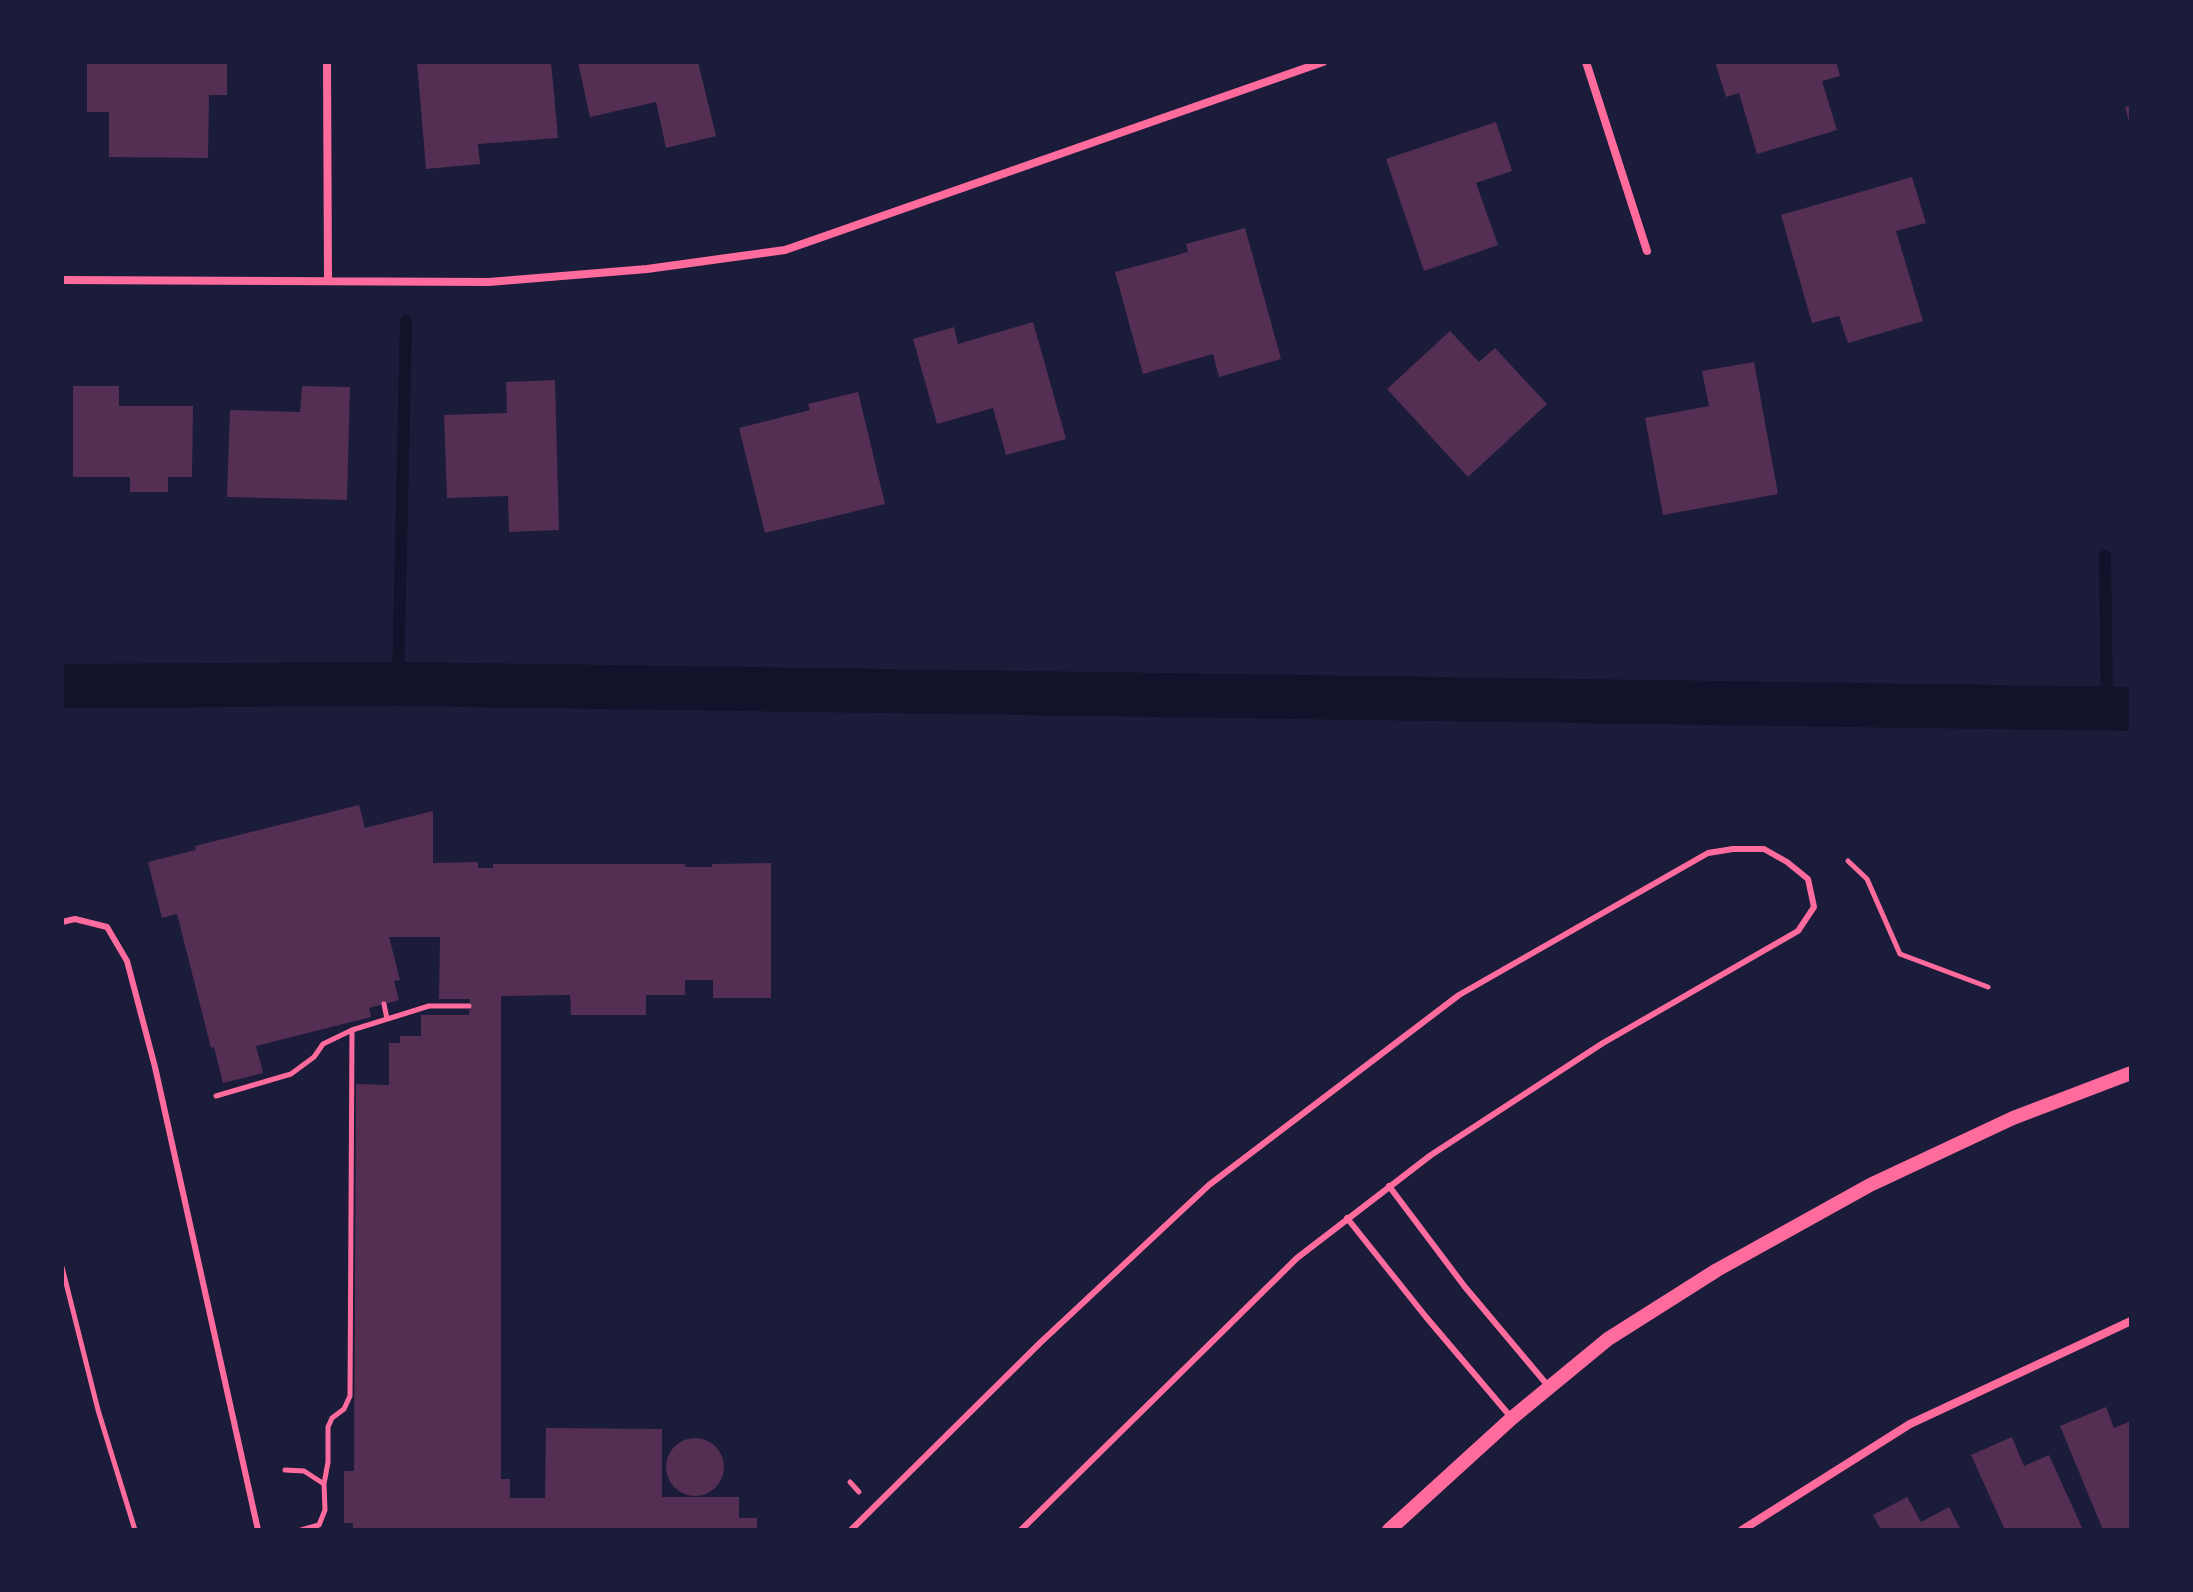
<!DOCTYPE html>
<html>
<head>
<meta charset="utf-8">
<style>
	body { margin:0 }
	#map { position:relative; width:2193px; height:1592px; overflow:hidden; background:#1b1b3a; font-family:Manrope,sans-serif }
	canvas { display:block }
	.frame { position:absolute; inset:0; border:64px solid #1b1b3a; pointer-events:none }
</style>
</head>
<body>
<div id="map">
<canvas width="2193" height="1592"></canvas>
<div class="frame"></div>
</div>
<script>
const ctx = document.querySelector('canvas').getContext('2d');
ctx.lineJoin = 'round';
const shape = rows => new Path2D(rows.map(r => 'M' + r).join(''));
function strokePath(path, color, width, dash) { ctx.strokeStyle = color; ctx.lineWidth = width; ctx.lineCap = dash ? 'butt' : 'round'; ctx.setLineDash(dash || []); ctx.stroke(path); }
function paint(path, color) { ctx.fillStyle = color; ctx.fill(path, 'evenodd'); }
const stream = shape([
	[2105,556,2107,709],
	[398,684,406,321]
]);
const canal = shape([
	[62,686,398,684,2131,709]
]);
const building = shape([
	[87,62,227,62,227,95,209,95,208,158,109,157,109,112,87,112],
	[417,62,551,62,558,138,478,144,480,164,426,169],
	[578,62,698,62,716,136,666,148,656,102,590,117],
	[1715,62,1836,62,1840,76,1822,81,1837,130,1757,154,1739,93,1726,97],
	[2131,106,2131,125,2130,125,2125,107],
	[1496,122,1512,171,1476,183,1498,245,1424,271,1386,159],
	[1912,177,1926,223,1896,231,1923,321,1848,343,1839,316,1812,323,1781,215],
	[1245,228,1281,359,1219,377,1213,354,1143,374,1115,272,1188,252,1186,244],
	[1033,322,1066,439,1006,455,993,408,937,424,913,339,954,327,958,344],
	[1450,331,1479,362,1495,348,1547,404,1468,477,1387,389],
	[1754,362,1778,494,1663,515,1645,418,1709,406,1702,371],
	[555,380,559,530,509,532,508,496,447,498,444,415,507,413,506,382],
	[73,386,119,386,119,406,193,406,192,477,168,477,168,492,130,492,130,477,73,477],
	[302,386,350,387,347,500,227,497,230,410,300,412],
	[858,392,885,504,765,533,739,428,810,410,808,404],
	[359,805,365,828,433,811,433,863,478,862,478,868,493,868,493,864,685,864,685,867,712,867,712,864,771,863,771,998,713,998,713,980,685,980,685,995,646,995,646,1015,571,1015,570,995,501,996,501,1479,510,1479,510,1498,545,1498,546,1428,662,1429,662,1497,739,1497,739,1518,757,1518,757,1530,353,1530,353,1523,344,1523,344,1471,354,1471,356,1084,389,1085,389,1043,400,1043,400,1036,421,1036,421,1015,469,1015,470,999,439,999,440,937,389,937,400,980,394,981,399,1000,369,1008,371,1017,256,1046,263,1073,223,1083,214,1047,211,1048,177,914,162,918,148,862,196,850,195,846],
	[2106,1407,2114,1428,2131,1421,2131,1530,2103,1530,2060,1426],
	[2012,1437,2024,1466,2049,1455,2083,1530,2005,1530,1971,1455],
	'666 1467a29 29 0 1 1 58 0a29 29 0 1 1-58 0Z',
	[1907,1497,1921,1522,1949,1507,1961,1530,1881,1530,1873,1515]
]);
const path = shape([
	[1848,861,1867,879,1900,954,1988,987],
	[384,1004,387,1019],
	[216,1096,291,1074,314,1057,323,1044,352,1030,429,1006,469,1006],
	[62,1267,98,1410,135,1530],
	[285,1470,304,1471,324,1484,325,1510,319,1525,301,1530],
	[850,1482,859,1492],
	[324,1484,328,1462,328,1427,332,1418,344,1409,350,1396,352,1030]
]);
const service = shape([
	[62,922,75,919,107,927,127,961,155,1067,258,1530],
	[1389,1186,1465,1287,1549,1387],
	[1347,1218,1426,1317,1510,1416],
	[851,1530,1041,1342,1209,1185,1459,995,1708,853,1733,849,1764,849,1787,862,1808,879,1814,907,1798,931,1603,1043,1431,1155,1297,1258,1021,1530]
]);
const minor = shape([
	[327,62,328,280],
	[1586,62,1647,251],
	[62,280,489,282,647,269,785,250,1323,62],
	[1742,1530,1910,1424,2131,1321]
]);
const tertiary = shape([
	[1389,1530,1512,1418,1608,1339,1717,1270,1870,1185,2013,1118,2131,1073]
]);
strokePath(stream, '#12122b', 12);
strokePath(canal, '#12122b', 44);
paint(building, '#542f53');
strokePath(path, '#ff6b9d', 5);
strokePath(service, '#ff6b9d', 6);
strokePath(minor, '#ff6b9d', 8);
strokePath(tertiary, '#ff6b9d', 14);
</script>
</body>
</html>
